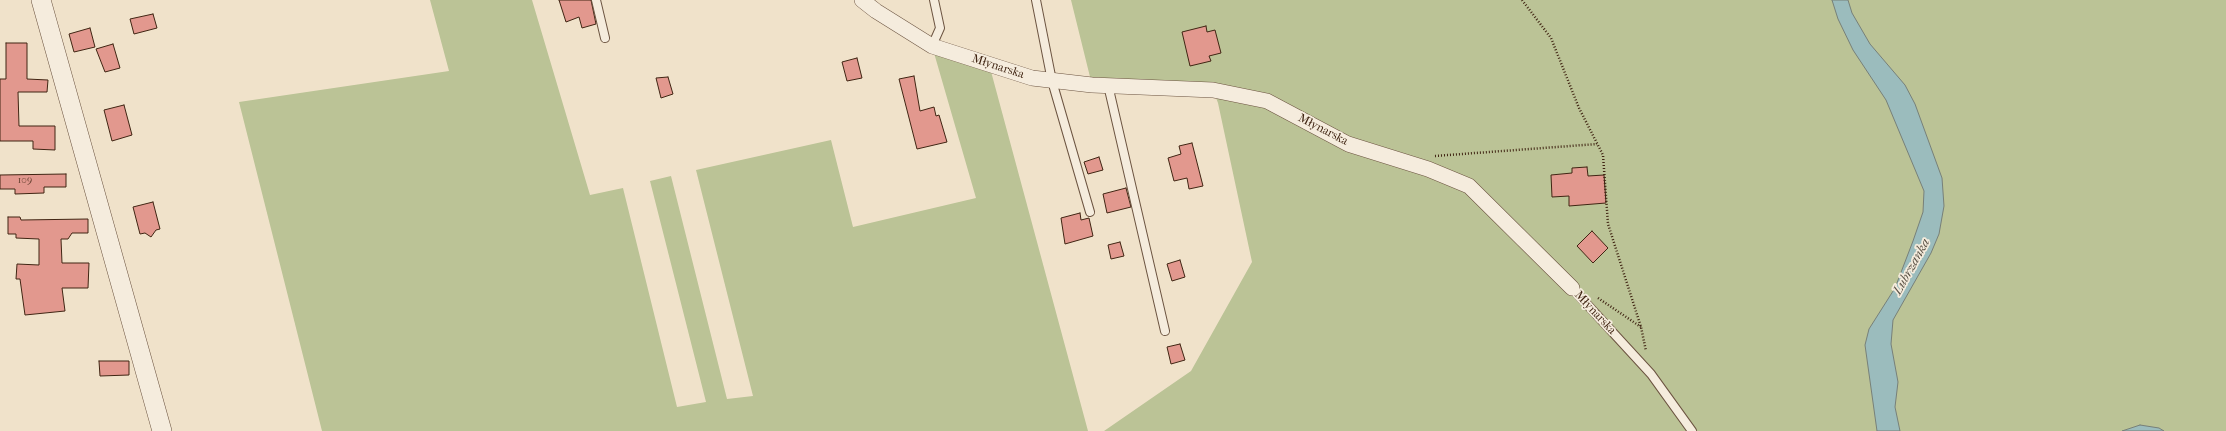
<!DOCTYPE html>
<meta charset="utf-8">
<style>
body{margin:0}
canvas{display:block;background:#f0e2ca}
</style>
<canvas width="2226" height="431"></canvas>
<script>
const ctx = document.querySelector('canvas').getContext('2d');
ctx.lineJoin = 'round';
function fill(path, color) {
  ctx.fillStyle = color;
  ctx.fill(path, 'evenodd');
}
function toPath(rows) {
  const path = new Path2D();
  for (const r of rows) {
    path.moveTo(r[0], r[1]);
    for (let i = 2; i < r.length; i += 2) path.lineTo(r[i], r[i + 1]);
  }
  return path;
}
function trace(path, color, width, dash) {
  ctx.strokeStyle = color;
  ctx.lineWidth = width;
  ctx.lineCap = dash ? 'butt' : 'round';
  ctx.setLineDash(dash || []);
  ctx.stroke(path);
}
function write(font, color, halo, rows, align = 'center') {
  ctx.font = font + ' "IM FELL French Canon",serif';
  ctx.lineWidth = 3.5;
  ctx.setLineDash([]);
  ctx.textBaseline = 'middle';
  ctx.strokeStyle = halo;
  ctx.fillStyle = color;
  for (const [text, x, y, turn = 0] of rows) {
    ctx.save();
    ctx.translate(x, y);
    ctx.rotate((+turn || 0) * Math.PI / 180);
    ctx.textAlign = isNaN(turn) ? turn : align;
    if (halo) ctx.strokeText(text, 0, 0);
    ctx.fillText(text, 0, 0);
    ctx.restore();
  }
}
const green = toPath([
 [430,0,532,0,590,195,623,188,677,407,706,402,650,181,671,176,727,399,753,396,696,170,831,140,853,227,976,198,932,46,989,64,1088,431,322,431,239,102,449,71],
 [1071,0,2226,0,2226,431,1104,431,1191,371,1252,262,1218,103,1213,90,1092,85]
]);
const water = toPath([
 [1832,0,1848,0,1852,13,1870,44,1905,85,1915,104,1942,178,1944,206,1939,234,1931,253,1893,320,1891,344,1898,382,1895,407,1900,431,1877,431,1865,345,1869,329,1895,288,1913,241,1923,212,1924,191,1886,100,1853,50,1838,19,1832,0],
 [2140,425,2159,428,2164,431,2122,431,2140,425]
]);
const building = toPath([
 [559,0,591,0,596,24,582,28,579,17,566,22,559,0],
 [153,14,157,28,134,34,130,19,153,14],
 [1206,26,1207,32,1215,30,1221,53,1209,56,1211,61,1190,66,1182,32,1206,26],
 [90,28,95,47,74,52,69,34,90,28],
 [6,43,27,43,27,79,48,80,47,92,18,92,19,126,55,126,55,150,33,149,33,141,0,141,0,79,6,79,6,43],
 [113,44,120,68,105,72,96,49,113,44],
 [857,58,862,78,847,81,842,62,857,58],
 [914,76,920,111,934,107,936,116,939,115,947,142,917,149,899,79,914,76],
 [668,77,673,94,661,98,656,78,668,77],
 [124,105,132,135,112,141,104,110,124,105],
 [1192,143,1203,186,1189,189,1187,178,1174,181,1168,158,1181,154,1179,146,1192,143],
 [1099,157,1103,170,1088,174,1084,162,1099,157],
 [1587,167,1588,176,1604,175,1606,203,1569,206,1569,196,1552,197,1551,175,1572,173,1572,168,1587,167],
 [66,174,66,187,44,187,44,193,15,194,15,189,0,189,0,175,66,174],
 [1126,188,1131,207,1107,213,1103,194,1126,188],
 [153,202,160,229,156,230,151,237,145,233,140,234,133,207,153,202],
 [1080,213,1081,220,1089,218,1093,236,1065,244,1061,218,1080,213],
 [8,217,20,217,21,220,88,219,88,233,72,233,68,239,61,239,62,263,89,263,88,288,62,288,65,311,25,315,20,279,16,279,17,264,39,265,39,239,16,238,16,234,8,234,8,217],
 [1592,231,1608,248,1593,263,1577,246,1592,231],
 [1120,242,1124,256,1111,259,1108,245,1120,242],
 [1180,260,1185,277,1172,281,1167,264,1180,260],
 [1180,344,1185,360,1171,364,1167,347,1180,344],
 [99,361,129,361,129,375,100,376,99,361]
]);
const path = toPath([
 [1522,0,1551,38,1579,108,1603,155,1608,224,1641,327,1646,351],
 [1435,156,1597,144],
 [1598,298,1641,327]
]);
const service = toPath([
 [596,0,605,38],
 [1036,0,1052,81,1090,212],
 [932,46,940,28,934,0],
 [1108,85,1165,331],
 [1572,288,1651,374,1692,431]
]);
const minor = toPath([
 [862,0,876,11,932,46,1032,78,1092,85,1213,90,1267,101,1348,144,1428,169,1469,186,1572,288]
]);
const tertiary = toPath([
 [41,0,162,431]
]);
const numberNames = [
 ["109",25,181]
];
const streetNames = [
 ["Młynarska",998,67,18],
 ["Młynarska",1323,130,27],
 ["Młynarska",1595,313,47]
];
const waterNames = [
 ["Lubrzanka",1912,267,-61]
];
fill(green, '#bbc396');
fill(water, '#9bbcbd');
trace(water, '#778079', 1);
fill(building, '#e2988e');
trace(building, '#402513', 1);
trace(service, '#6c5441', 10);
trace(minor, '#6c5441', 16);
trace(tertiary, '#6c5441', 20);
trace(path, '#402513', 2.5, [1, 2]);
trace(service, '#f5ecdd', 8);
trace(minor, '#f5ecdd', 15);
trace(tertiary, '#f5ecdd', 19);
write('10px', '#684232', null, numberNames);
write('12px', '#402513', '#f5ecdd', streetNames);
write('italic 13px', '#5b5246', '#f5ecdd', waterNames);
</script>
